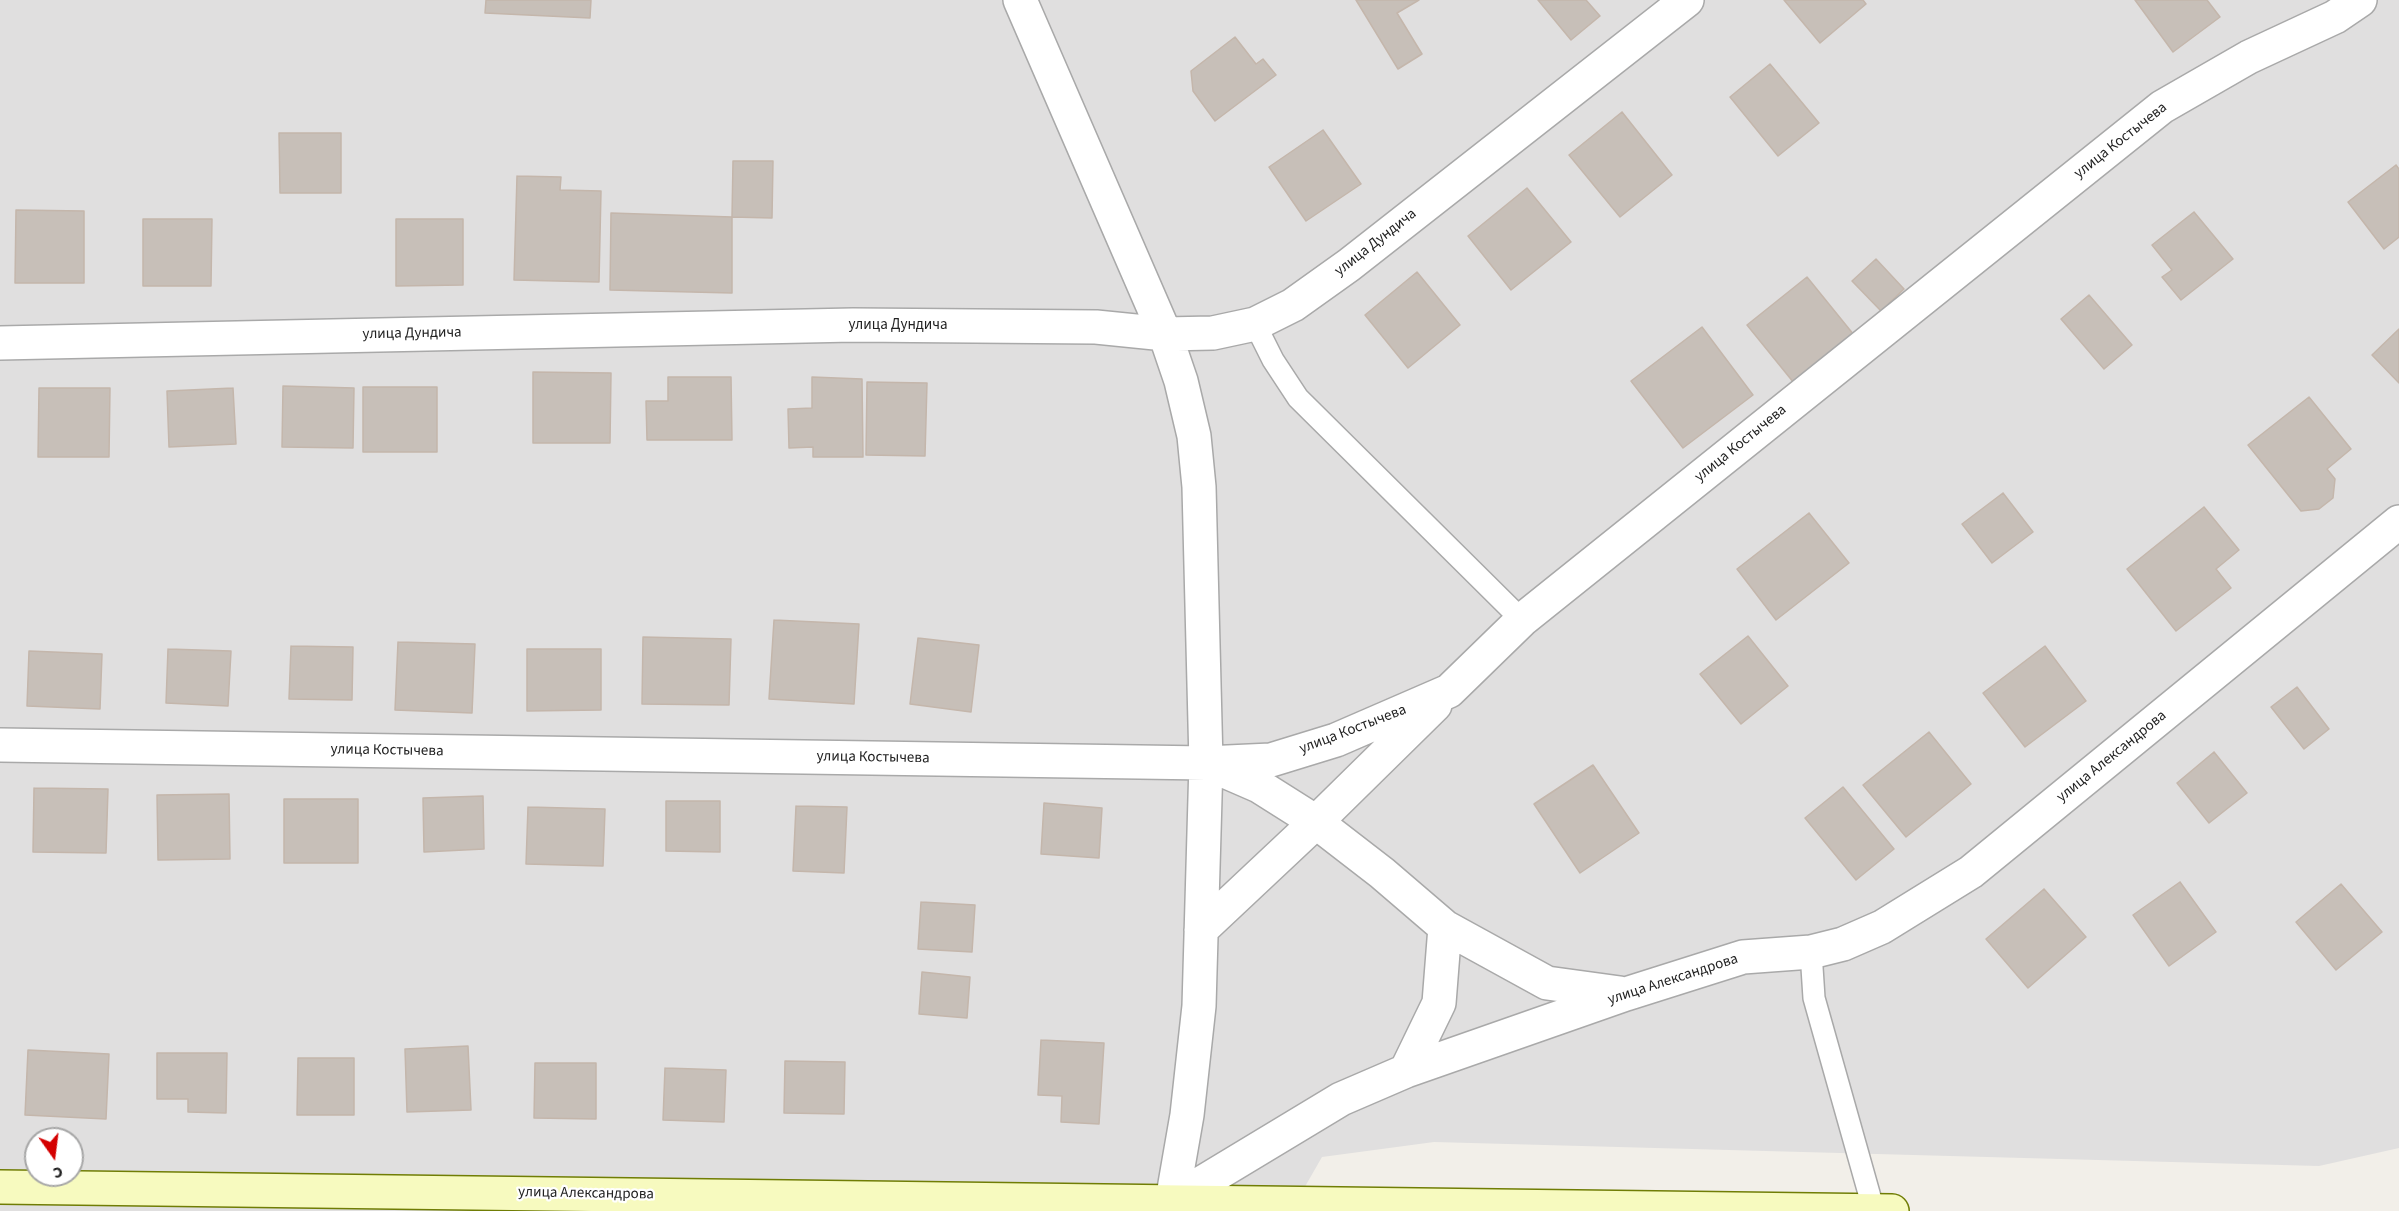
<!DOCTYPE html>
<meta charset="utf-8">
<style>
body{margin:0}
#map{position:relative;width:2399px;height:1211px;overflow:hidden;background:#f2efe9;font-family:"Source Sans 3",sans-serif}
canvas{display:block}
.north{position:absolute;left:24px;top:1127px;width:60px;height:60px;box-sizing:border-box;background:#fff;border:2px solid #a7a7a7;border-radius:50%;rotate:166deg;font-size:16px;font-weight:700;line-height:24px;text-align:center;color:#222}
.north::after{content:'';display:block;margin:auto;width:21px;height:27px;background:#d40000;clip-path:polygon(50% 0,100% 100%,50% 72%,0 100%)}
</style>
<div id="map">
<canvas width="2399" height="1211"></canvas>
<div class="north">С</div>
</div>
<script>
const ctx = document.querySelector('canvas').getContext('2d');
ctx.lineJoin = 'round';
function fill(path, color) {
  ctx.fillStyle = color;
  ctx.fill(path, 'evenodd');
}
function toPath(rows) {
  const path = new Path2D();
  for (const r of rows) {
    path.moveTo(r[0], r[1]);
    for (let i = 2; i < r.length; i += 2) path.lineTo(r[i], r[i + 1]);
  }
  return path;
}
function trace(path, color, width, dash) {
  ctx.strokeStyle = color;
  ctx.lineWidth = width;
  ctx.lineCap = dash ? 'butt' : 'round';
  ctx.setLineDash(dash || []);
  ctx.stroke(path);
}
function write(font, color, halo, rows, align = 'center') {
  ctx.font = font + ' "Source Sans 3",sans-serif';
  ctx.lineWidth = 4.5;
  ctx.setLineDash([]);
  ctx.textBaseline = 'middle';
  ctx.strokeStyle = halo;
  ctx.fillStyle = color;
  for (const [text, x, y, turn = 0] of rows) {
    ctx.save();
    ctx.translate(x, y);
    ctx.rotate((+turn || 0) * Math.PI / 180);
    ctx.textAlign = isNaN(turn) ? turn : align;
    if (halo) ctx.strokeText(text, 0, 0);
    ctx.fillText(text, 0, 0);
    ctx.restore();
  }
}
const residential = toPath([
 [0,0,2399,0,2399,1148,2319,1166,1434,1142,1322,1157,1291,1211,0,1211],
 [36,1139,72,1139,72,1175,36,1175]
]);
const building = toPath([
 [486,0,591,0,590,18,485,13,486,0],
 [1356,0,1419,0,1397,13,1422,54,1398,69,1356,0],
 [1538,0,1586,0,1600,16,1571,40,1538,0],
 [1784,0,1863,0,1866,4,1820,43,1784,0],
 [2135,0,2207,0,2220,17,2173,52,2135,0],
 [1235,37,1256,64,1263,59,1276,75,1215,121,1193,91,1191,71,1235,37],
 [1770,64,1819,123,1778,156,1730,97,1770,64],
 [1622,112,1672,175,1620,217,1569,155,1622,112],
 [1323,130,1361,184,1306,221,1269,167,1323,130],
 [279,133,341,133,341,193,280,193,279,133],
 [733,161,773,161,772,218,732,217,733,161],
 [2396,165,2399,169,2399,237,2384,249,2348,202,2396,165],
 [517,176,561,177,560,190,601,191,599,282,514,280,517,176],
 [1527,188,1571,242,1511,290,1468,236,1527,188],
 [16,210,84,211,84,283,15,283,16,210],
 [2194,212,2233,259,2181,300,2162,277,2172,270,2152,245,2194,212],
 [611,213,732,217,732,293,610,290,611,213],
 [143,219,212,219,211,286,143,286,143,219],
 [396,219,463,219,463,285,396,286,396,219],
 [1876,259,1904,289,1881,311,1852,281,1876,259],
 [1417,272,1460,325,1408,368,1365,315,1417,272],
 [1807,277,1854,335,1794,383,1747,325,1807,277],
 [2089,295,2132,345,2104,369,2061,319,2089,295],
 [1702,327,1753,395,1683,448,1631,381,1702,327],
 [2399,329,2399,383,2372,355,2399,329],
 [533,372,611,373,610,443,533,443,533,372],
 [668,377,731,377,732,440,647,440,646,401,668,401,668,377],
 [812,377,862,379,863,457,813,457,813,447,789,448,788,409,812,408,812,377],
 [867,382,927,383,925,456,866,455,867,382],
 [283,386,354,388,353,448,282,447,283,386],
 [363,387,437,387,437,452,363,452,363,387],
 [39,388,110,388,109,457,38,457,39,388],
 [233,388,236,444,169,447,167,391,233,388],
 [2309,397,2351,449,2327,469,2335,479,2333,498,2319,509,2301,511,2248,445,2309,397],
 [2003,493,2033,532,1992,563,1962,524,2003,493],
 [2204,507,2239,550,2216,569,2231,588,2176,631,2127,569,2204,507],
 [1809,513,1849,563,1776,620,1737,569,1809,513],
 [774,620,859,624,854,704,769,699,774,620],
 [1748,636,1788,686,1741,724,1700,674,1748,636],
 [643,637,731,639,729,705,642,704,643,637],
 [918,638,979,645,971,712,910,704,918,638],
 [398,642,475,644,472,713,395,710,398,642],
 [291,646,353,647,352,700,289,699,291,646],
 [2045,646,2086,701,2025,747,1983,693,2045,646],
 [168,649,231,651,228,706,166,703,168,649],
 [527,649,601,649,601,710,527,711,527,649],
 [29,651,102,654,100,709,27,706,29,651],
 [2297,687,2329,729,2304,749,2271,707,2297,687],
 [1929,732,1971,784,1906,837,1863,785,1929,732],
 [2214,752,2247,793,2209,823,2177,783,2214,752],
 [1593,765,1639,833,1580,873,1534,804,1593,765],
 [1843,787,1894,849,1856,880,1805,818,1843,787],
 [34,788,108,789,106,853,33,852,34,788],
 [229,794,230,859,158,860,157,795,229,794],
 [483,796,484,849,424,852,423,798,483,796],
 [284,799,358,799,358,863,284,863,284,799],
 [666,801,720,801,720,852,666,851,666,801],
 [1044,803,1102,808,1099,858,1041,854,1044,803],
 [796,806,847,807,844,873,793,871,796,806],
 [528,807,605,809,603,866,526,864,528,807],
 [2180,882,2216,932,2169,966,2133,915,2180,882],
 [2341,884,2382,932,2336,970,2296,922,2341,884],
 [2044,889,2086,937,2028,988,1986,939,2044,889],
 [921,902,975,905,972,952,918,949,921,902],
 [922,972,970,977,967,1018,919,1014,922,972],
 [1041,1040,1104,1043,1099,1124,1061,1122,1062,1096,1038,1095,1041,1040],
 [468,1046,471,1110,407,1112,405,1049,468,1046],
 [28,1050,109,1054,106,1119,25,1115,28,1050],
 [157,1053,227,1053,226,1113,188,1112,188,1099,157,1099,157,1053],
 [298,1058,354,1058,354,1115,297,1115,298,1058],
 [785,1061,845,1062,844,1114,784,1113,785,1061],
 [535,1063,596,1063,596,1119,534,1118,535,1063],
 [665,1068,726,1070,724,1122,663,1120,665,1068]
]);
const lane = toPath([
 [1255,324,1273,360,1298,398,1522,620],
 [1811,952,1814,998,1874,1211]
]);
const street = toPath([
 [1020,0,1165,334,1181,381,1194,436,1199,487,1206,763,1199,1006,1187,1115,1172,1201],
 [0,343,853,325,1096,327,1165,334,1213,333,1255,324,1293,305,1349,265,1687,0],
 [0,745,1206,763,1271,760,1336,740,1449,691,1522,620,2162,107,2249,57,2335,17,2360,0],
 [1213,766,1259,786,1316,822,1382,873,1445,927,1547,983,1620,993],
 [1201,930,1316,822,1435,705],
 [1406,1071,1439,1003,1445,927],
 [1172,1201,1341,1099,1406,1071,1626,994,1743,957,1811,952,1843,944,1882,927,1971,872,2399,522]
]);
const secondary = toPath([
 [0,1187,1892,1211]
]);
const streetNames = [
 ["улица Костычева",2121,141,-38],
 ["улица Дундича",1376,243,-38],
 ["улица Дундича",898,326],
 ["улица Дундича",412,334,-1],
 ["улица Костычева",1741,444,-39],
 ["улица Костычева",1353,730,-21],
 ["улица Костычева",387,751,1],
 ["улица Александрова",2112,757,-39],
 ["улица Костычева",873,758,1],
 ["улица Александрова",1673,980,-18],
 ["улица Александрова",586,1194,1]
];
fill(residential, '#e0dfdf');
fill(building, '#c7bfb8');
trace(building, '#c4b6ab', 1.5);
trace(lane, '#a9a9a9', 24);
trace(street, '#a9a9a9', 36);
trace(secondary, '#707d05', 36);
trace(lane, '#fff', 21);
trace(street, '#fff', 33);
trace(secondary, '#f7fabf', 33);
write('15px', '#222', '#fff', streetNames);
</script>
